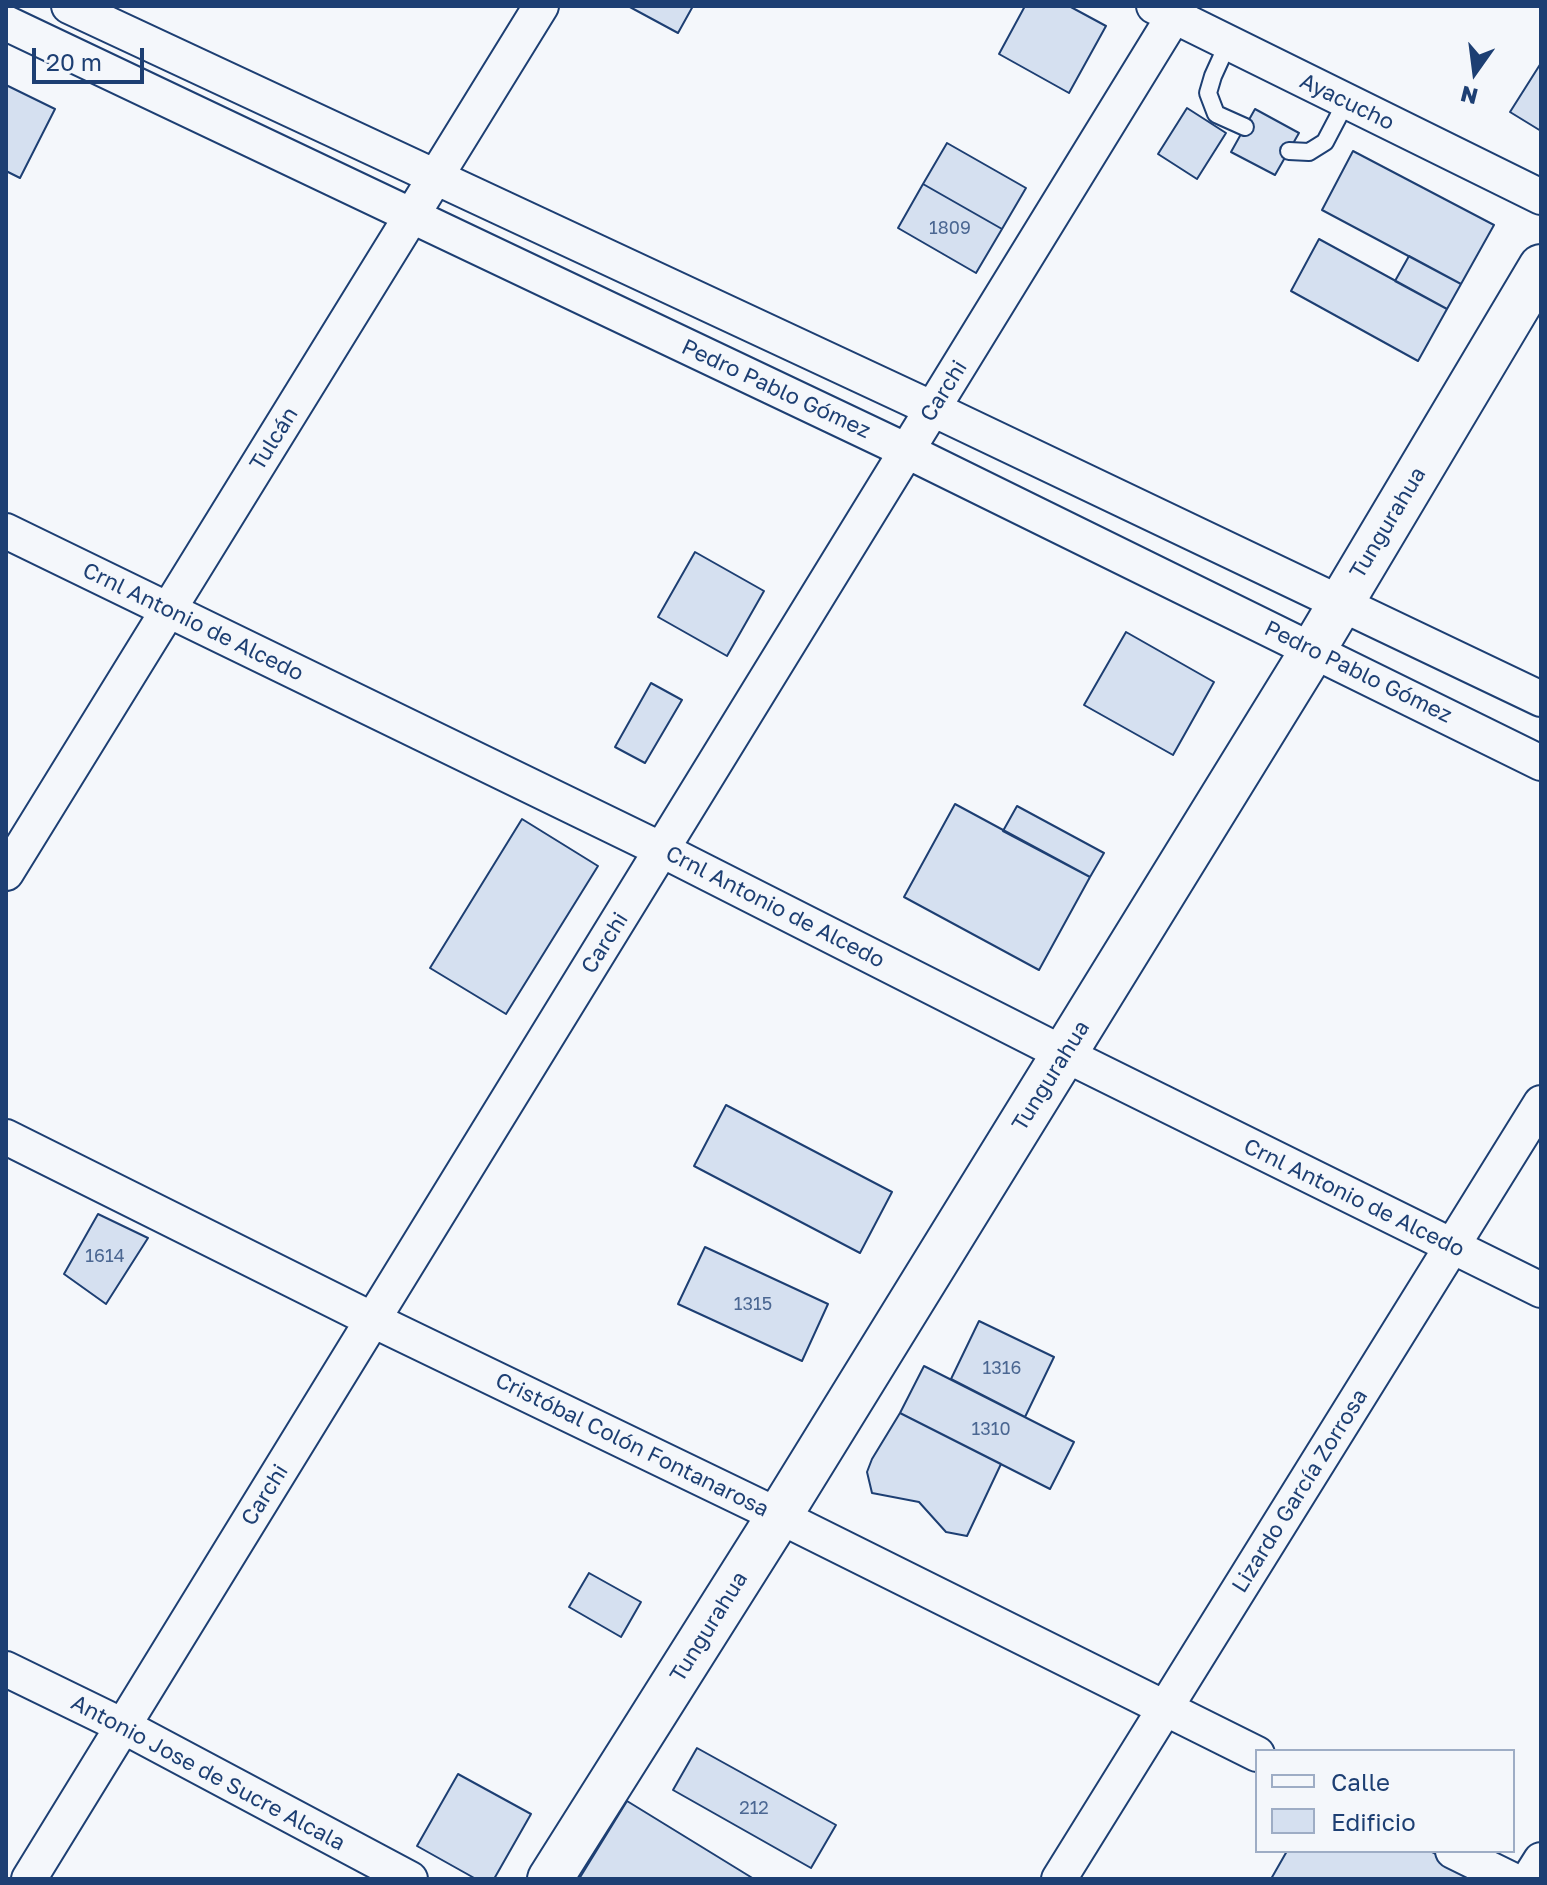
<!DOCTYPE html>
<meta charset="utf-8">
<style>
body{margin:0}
#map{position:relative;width:1547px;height:1885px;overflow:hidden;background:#f4f7fb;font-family:"Golos Text",sans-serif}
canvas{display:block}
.frame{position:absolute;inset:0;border:8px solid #1d3f73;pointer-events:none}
.legend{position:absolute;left:1255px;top:1749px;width:260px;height:104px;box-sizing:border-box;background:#f4f7fb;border:2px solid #9eadc5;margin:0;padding:10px 14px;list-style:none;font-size:24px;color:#1d3f73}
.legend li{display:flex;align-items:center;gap:16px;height:40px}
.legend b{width:40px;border:2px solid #9eadc5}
.north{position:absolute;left:1435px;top:32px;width:80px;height:80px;-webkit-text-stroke:6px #f4f7fb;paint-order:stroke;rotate:194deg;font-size:22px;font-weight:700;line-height:32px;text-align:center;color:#1d3f73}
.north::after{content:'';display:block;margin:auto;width:28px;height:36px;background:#1d3f73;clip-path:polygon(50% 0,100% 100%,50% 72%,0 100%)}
.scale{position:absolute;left:32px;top:48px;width:112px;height:36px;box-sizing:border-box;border:4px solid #1d3f73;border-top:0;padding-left:10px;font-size:24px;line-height:28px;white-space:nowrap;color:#1d3f73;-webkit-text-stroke:6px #f4f7fb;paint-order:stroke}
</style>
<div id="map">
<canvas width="1547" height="1885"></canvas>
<div class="frame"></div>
<ul class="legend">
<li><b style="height:10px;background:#f4f7fb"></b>Calle</li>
<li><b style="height:22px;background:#d5e0f0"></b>Edificio</li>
</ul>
<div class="north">N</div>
<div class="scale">20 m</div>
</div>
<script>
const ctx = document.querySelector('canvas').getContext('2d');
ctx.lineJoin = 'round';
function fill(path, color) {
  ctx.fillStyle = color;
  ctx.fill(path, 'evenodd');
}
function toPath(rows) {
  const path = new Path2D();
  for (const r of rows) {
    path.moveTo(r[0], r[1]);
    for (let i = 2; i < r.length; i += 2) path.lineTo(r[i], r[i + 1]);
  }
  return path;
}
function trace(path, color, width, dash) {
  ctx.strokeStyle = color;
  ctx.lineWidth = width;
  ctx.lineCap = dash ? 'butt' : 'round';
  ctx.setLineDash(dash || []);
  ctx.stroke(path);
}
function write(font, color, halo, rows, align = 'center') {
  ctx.font = font + ' "Golos Text",sans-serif';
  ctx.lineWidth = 6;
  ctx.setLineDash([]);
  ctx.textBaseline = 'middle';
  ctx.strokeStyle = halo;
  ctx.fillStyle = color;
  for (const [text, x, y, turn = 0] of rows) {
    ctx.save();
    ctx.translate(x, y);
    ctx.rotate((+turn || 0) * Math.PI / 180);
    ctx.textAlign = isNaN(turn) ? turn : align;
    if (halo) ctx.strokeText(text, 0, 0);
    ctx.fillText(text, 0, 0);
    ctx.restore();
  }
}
const building = toPath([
 [628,6,693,6,678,33,628,6],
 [1025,6,1069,6,1106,26,1069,93,999,54,1025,6],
 [1541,63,1541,131,1510,112,1541,63],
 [6,85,55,109,20,178,6,171,6,85],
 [1187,108,1226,133,1197,179,1158,154,1187,108],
 [1255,109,1299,133,1275,175,1231,152,1255,109],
 [947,143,1026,188,1002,229,923,184,947,143],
 [1353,151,1494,225,1461,284,1322,210,1353,151],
 [923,184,1002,229,976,273,898,228,923,184],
 [1319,239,1447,309,1418,361,1291,291,1319,239],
 [1409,256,1461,284,1447,309,1395,281,1409,256],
 [695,552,764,591,727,656,658,617,695,552],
 [1126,632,1214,682,1173,755,1084,705,1126,632],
 [651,683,682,700,645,763,615,747,651,683],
 [955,804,1090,877,1039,970,904,897,955,804],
 [1017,806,1104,853,1090,877,1003,831,1017,806],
 [522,819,598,866,506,1014,430,968,522,819],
 [726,1105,892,1192,860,1253,694,1166,726,1105],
 [98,1214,148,1238,106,1304,64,1274,98,1214],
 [705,1247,828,1304,802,1361,678,1304,705,1247],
 [979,1321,1054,1357,1025,1417,951,1379,979,1321],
 [924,1366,1074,1442,1050,1489,900,1413,924,1366],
 [900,1413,1001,1464,967,1536,946,1532,919,1502,872,1493,867,1472,872,1459,900,1413],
 [589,1573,641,1602,621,1637,569,1607,589,1573],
 [697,1748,836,1825,811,1868,673,1790,697,1748],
 [458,1774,531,1814,494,1879,476,1879,417,1846,458,1774],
 [627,1801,754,1879,579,1879,627,1801],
 [1287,1851,1430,1851,1473,1872,1470,1879,1271,1879,1287,1851]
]);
const lane = toPath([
 [1228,43,1213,76,1208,93,1216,114,1245,127],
 [1289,151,1309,152,1325,142,1346,102]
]);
const street = toPath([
 [69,6,933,409,1541,699],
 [1154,6,1541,197],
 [6,23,907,451,1541,763],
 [6,531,662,850,1064,1054,1541,1290],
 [6,873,541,6],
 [6,1137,373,1320,779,1516,1257,1754],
 [6,1669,123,1726,410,1879],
 [1453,1851,1510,1879],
 [29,1879,1180,6],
 [1059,1879,1541,1103],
 [1529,1879,1541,1860]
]);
const secondary = toPath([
 [550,1879,779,1516,1064,1054,1313,650,1541,267]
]);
const numberNames = [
 ["1809",950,228],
 ["1614",105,1256],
 ["1315",753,1304],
 ["1316",1002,1368],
 ["1310",991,1429],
 ["212",754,1808]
];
const streetNames = [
 ["Ayacucho",1347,102,26],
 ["Pedro Pablo Gómez",776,389,25],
 ["Carchi",944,391,-58],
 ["Tulcán",274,439,-58],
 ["Tungurahua",1388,523,-59],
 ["Crnl Antonio de Alcedo",193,622,26],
 ["Pedro Pablo Gómez",1358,672,26],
 ["Crnl Antonio de Alcedo",775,907,27],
 ["Carchi",605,943,-58],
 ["Tungurahua",1051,1076,-58],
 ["Crnl Antonio de Alcedo",1354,1198,26],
 ["Cristóbal Colón Fontanarosa",632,1445,26],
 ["Lizardo García Zorrosa",1300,1491,-58],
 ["Carchi",265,1495,-58],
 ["Tungurahua",709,1627,-58],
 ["Antonio Jose de Sucre Alcala",208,1773,28]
];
fill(building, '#d5e0f0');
trace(building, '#1d3f73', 2);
trace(lane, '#1d3f73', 20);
trace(street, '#1d3f73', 38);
trace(secondary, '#1d3f73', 48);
trace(lane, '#f4f7fb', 16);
trace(street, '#f4f7fb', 34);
trace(secondary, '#f4f7fb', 44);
write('18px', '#4b6792', null, numberNames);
write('22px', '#1d3f73', '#f4f7fb', streetNames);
</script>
